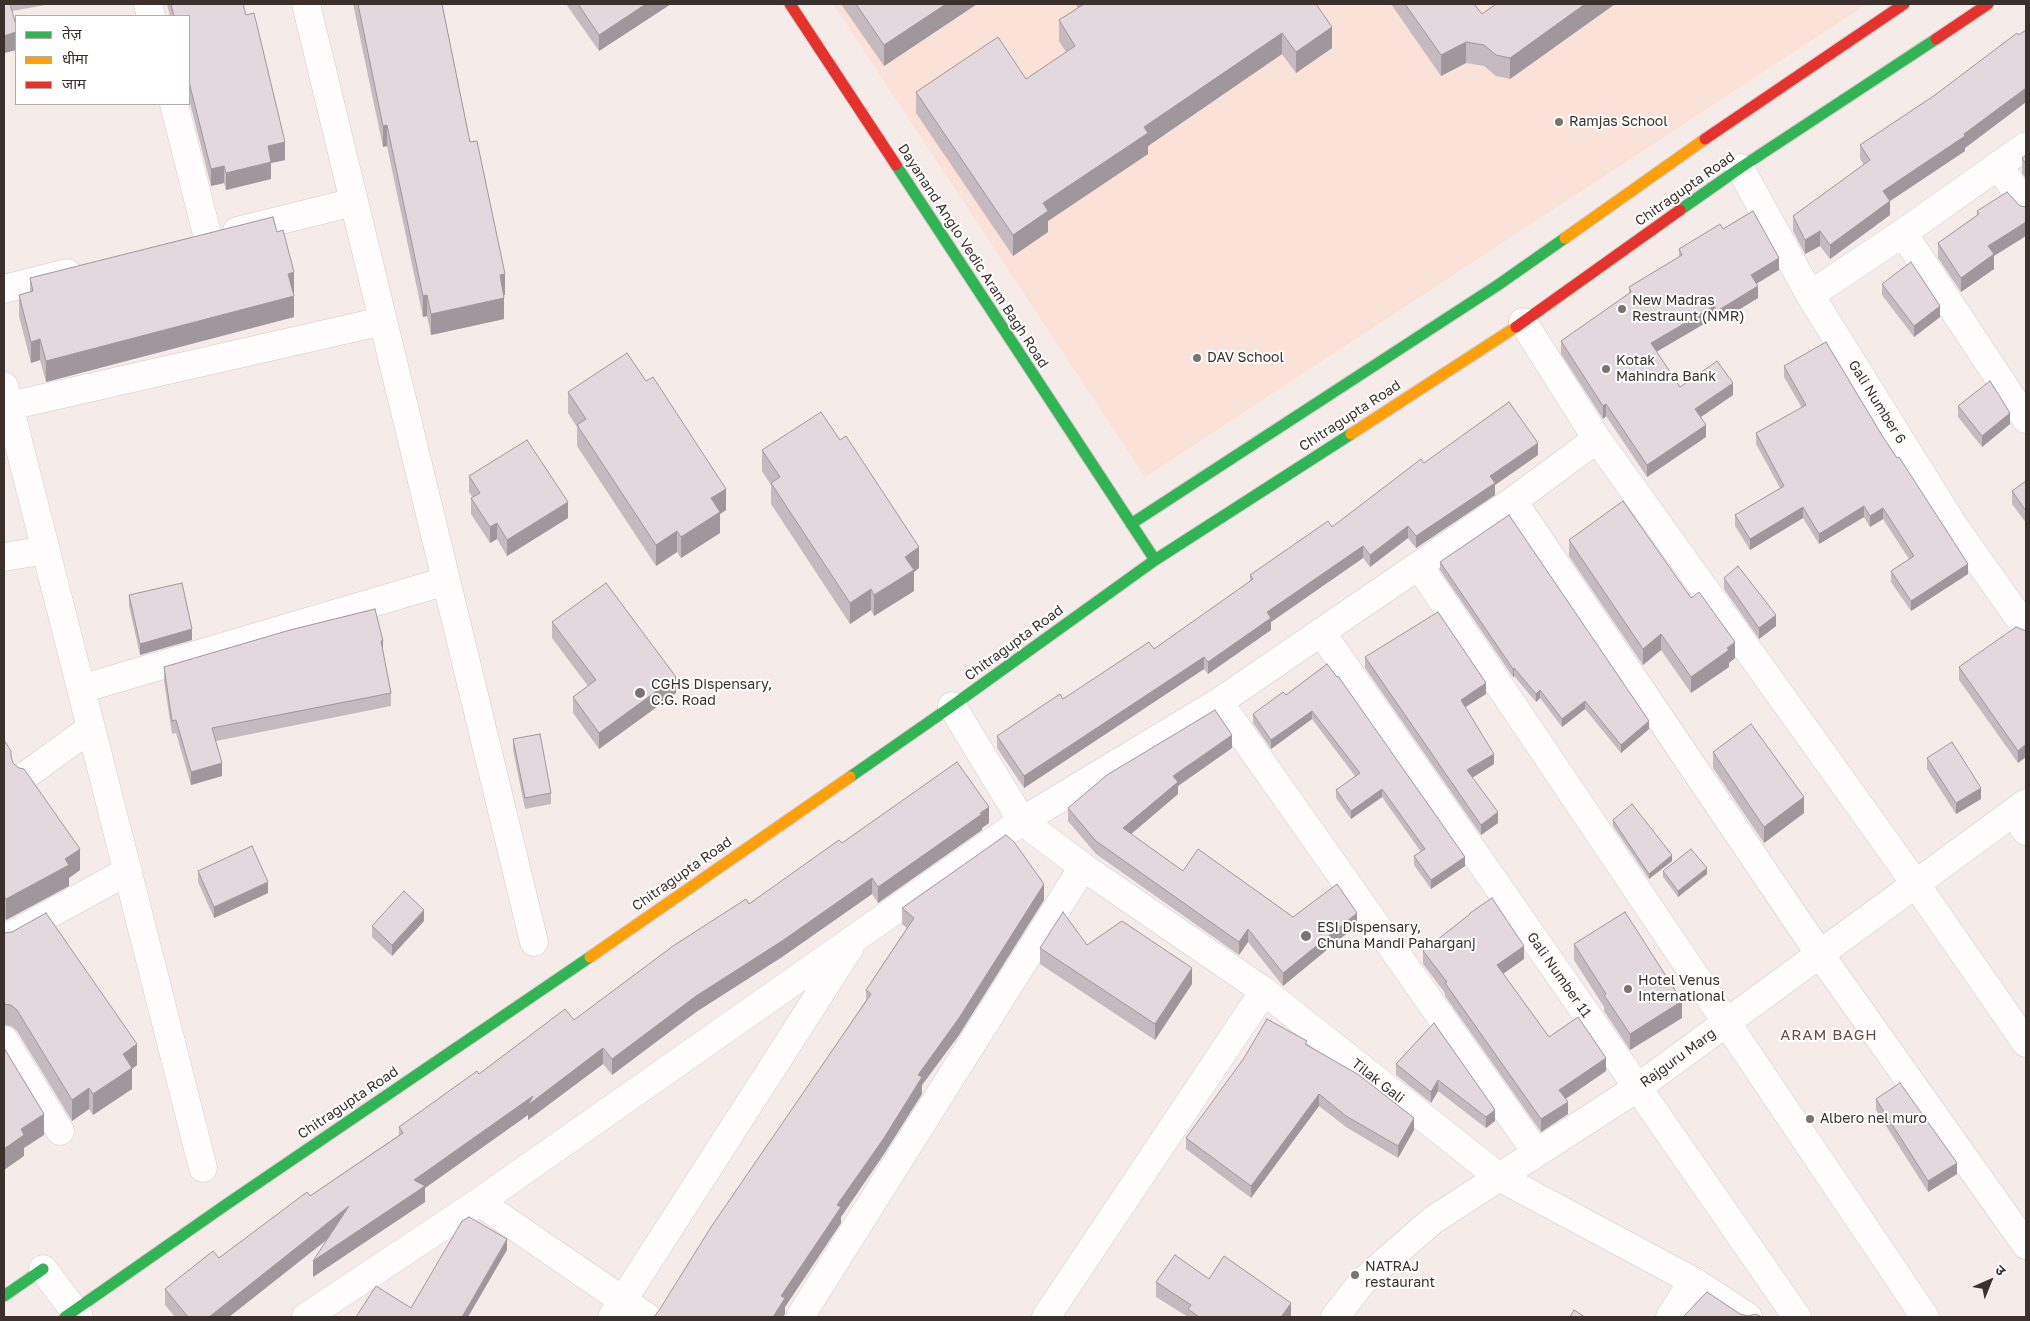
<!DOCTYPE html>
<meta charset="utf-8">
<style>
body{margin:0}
#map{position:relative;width:2030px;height:1321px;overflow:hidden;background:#f5ece9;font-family:"Golos Text","Noto Sans Devanagari",sans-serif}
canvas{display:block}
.frame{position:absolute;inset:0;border:5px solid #3b302b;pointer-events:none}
.legend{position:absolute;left:15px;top:15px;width:175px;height:90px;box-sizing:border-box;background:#fff;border:1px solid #b1acaa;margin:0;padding:6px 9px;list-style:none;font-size:15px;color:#3b302b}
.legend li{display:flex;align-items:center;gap:10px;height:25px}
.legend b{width:25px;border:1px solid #b1acaa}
.north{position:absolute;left:1965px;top:1256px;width:50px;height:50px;-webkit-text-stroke:4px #fff;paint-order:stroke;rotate:44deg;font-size:14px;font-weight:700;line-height:20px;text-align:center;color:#3b302b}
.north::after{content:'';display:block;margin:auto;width:18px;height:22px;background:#3b302b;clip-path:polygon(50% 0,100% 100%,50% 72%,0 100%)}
</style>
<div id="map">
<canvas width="2030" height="1321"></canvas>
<div class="frame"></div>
<ul class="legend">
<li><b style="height:6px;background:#30b455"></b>तेज़</li>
<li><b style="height:6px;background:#ff9f0a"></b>धीमा</li>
<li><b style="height:6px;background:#e5322d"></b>जाम</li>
</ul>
<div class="north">उ</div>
</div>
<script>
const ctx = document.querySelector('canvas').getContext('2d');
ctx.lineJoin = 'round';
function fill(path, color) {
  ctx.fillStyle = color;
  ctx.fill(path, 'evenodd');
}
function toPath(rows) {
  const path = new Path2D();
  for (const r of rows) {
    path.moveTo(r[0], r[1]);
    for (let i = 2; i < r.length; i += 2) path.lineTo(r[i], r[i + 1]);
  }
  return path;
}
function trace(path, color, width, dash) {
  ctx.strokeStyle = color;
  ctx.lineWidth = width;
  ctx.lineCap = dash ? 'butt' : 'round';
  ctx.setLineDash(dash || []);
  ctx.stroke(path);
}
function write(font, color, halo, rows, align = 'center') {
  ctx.font = font + ' "Golos Text",sans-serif';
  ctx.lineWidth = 4;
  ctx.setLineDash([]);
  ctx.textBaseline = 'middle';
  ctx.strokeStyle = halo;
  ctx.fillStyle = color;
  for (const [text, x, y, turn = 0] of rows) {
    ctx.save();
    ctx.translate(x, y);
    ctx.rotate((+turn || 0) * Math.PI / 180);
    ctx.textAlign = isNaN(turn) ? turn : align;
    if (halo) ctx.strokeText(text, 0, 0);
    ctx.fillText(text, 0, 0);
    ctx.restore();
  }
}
const built = toPath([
 [833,4,1867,4,1145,477]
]);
const street = toPath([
 [148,4,151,16],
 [306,4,534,942],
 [174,104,208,238],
 [1998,165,2026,206],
 [1740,168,1810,295,1952,523,2026,628],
 [237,231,354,202],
 [1903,233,2026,419],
 [4,289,67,273],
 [1810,295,1903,233,2026,146],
 [1523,322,1597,439,1915,883,2026,1043],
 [4,386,203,1168],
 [9,406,383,321],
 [1513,501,1819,953,2026,1245],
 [4,557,46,550],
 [1419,566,1925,1317],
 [1321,632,1797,1317],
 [81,689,446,581],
 [1219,702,1536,1152],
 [952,706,1022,821,1083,867,1264,991,1499,1177,1693,1281,1748,1317],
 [26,775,91,728],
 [2014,812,2026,831],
 [4,939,128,871],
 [4,1040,60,1131],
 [479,1202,647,1317],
 [43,1269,79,1317],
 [306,1317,479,1202,1022,821,1219,702,1513,501,1597,439],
 [612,1317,850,947],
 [800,1317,1083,867],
 [1046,1317,1264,991],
 [1335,1317,1362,1282,1433,1220,1637,1088,2026,803],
 [1670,1317,1693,1281]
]);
const fast = toPath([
 [896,165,1155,560],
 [1680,210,1740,168,1936,39],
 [1131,524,1498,285,1565,238],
 [850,777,952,706,1155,560,1351,434],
 [4,1296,43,1269],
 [65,1317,227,1204,590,957]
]);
const slow = toPath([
 [1565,238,1705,139],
 [1351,434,1516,327],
 [590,957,850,777]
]);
const jam = toPath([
 [790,4,896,165],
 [1936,39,1988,4],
 [1705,139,1904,4],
 [1516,327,1680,210]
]);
const wall = toPath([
 [4,4,51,4,12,11,16,50,4,53],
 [167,4,243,4,285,160,271,163,271,179,226,190,224,183,211,186,189,99,189,16,170,16],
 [353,4,442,4,470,142,505,295,504,295,504,319,431,335,427,316,423,317,387,146,383,147],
 [566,4,671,4,599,51],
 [841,4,977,4,884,66],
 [1075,4,1316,4,1332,48,1296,73,1282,54,1148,146,1148,154,1048,221,1048,232,1013,256,916,113,916,92,1026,79,1066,52,1059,41,1059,20,1078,8],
 [1391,4,1474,4,1482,14,1496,4,1615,4,1510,79,1496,76,1484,66,1466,63,1441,76],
 [2026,30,2026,102,1965,148,1965,151,1890,201,1890,215,1830,259,1820,246,1805,254,1793,231,1793,216,1864,165,1860,159,1860,145,1935,95],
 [2026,155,2026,179,2022,173,2022,158],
 [2020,206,1994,256,1994,269,1961,292,1938,258,1938,243,1977,215,1977,211],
 [1723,229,1779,270,1756,284,1758,298,1717,323,1714,318,1656,352,1680,387,1733,395,1701,417,1706,437,1647,477,1606,416,1603,419,1561,354,1561,341,1629,294,1629,287,1679,258,1679,249],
 [30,278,294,293,293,293,294,317,46,382,40,360,31,363,19,316,19,295,30,292],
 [1882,284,1940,317,1914,337,1882,295],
 [1784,366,1883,437,1968,574,1911,611,1891,582,1891,571,1909,559,1883,519,1870,527,1864,517,1819,544,1803,518,1750,550,1735,526,1735,515,1780,488,1756,444,1756,433,1802,408,1784,377],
 [568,392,726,510,720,514,720,533,681,558,677,552,656,566,577,446,577,427,568,413],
 [1958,406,2010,424,1982,447,1958,417],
 [762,450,919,568,914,572,914,591,874,616,871,610,850,624,771,504,771,485,762,471],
 [1538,455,1495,485,1495,495,1416,548,1408,538,1370,567,1363,558,1271,622,1271,630,1208,674,1204,669,1024,788,997,748,997,736,1063,699,1154,649,1250,582,1250,575,1332,527,1424,463],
 [469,476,568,518,507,556,497,539,490,543,471,514,471,498,473,498,469,492],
 [2026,481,2026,523,2012,504,2012,491],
 [1569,540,1735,658,1729,663,1729,667,1691,693,1661,650,1643,665,1569,556],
 [1440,562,1649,729,1621,753,1585,709,1562,727,1540,698,1536,702,1514,676,1513,677,1440,570],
 [1724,578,1776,626,1759,639,1724,589],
 [129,595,192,640,140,655,129,606],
 [552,622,676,693,599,749,573,713,573,697,588,686,552,638],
 [2026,631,2018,763,1959,680,1959,667],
 [383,654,391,693,391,706,216,741,222,776,191,785,176,733,172,734,164,681,164,667],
 [1365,657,1486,694,1465,707,1494,764,1472,778,1498,823,1481,835,1365,668],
 [1327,664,1465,866,1431,889,1414,865,1414,856,1421,852,1382,797,1351,819,1336,798,1336,790,1355,776,1312,719,1271,749,1253,723,1253,714,1286,695],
 [513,739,551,793,551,804,525,809,513,750],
 [4,740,13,763,80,870,69,878,69,886,6,920,4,917],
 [1232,748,1178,786,1178,794,1131,834,1183,871,1293,917,1357,925,1283,986,1248,942,1239,955,1096,854,1068,821,1068,808],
 [1713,752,1804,813,1764,843,1713,768],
 [1927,758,1981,799,1956,814,1927,769],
 [1613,820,1672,861,1649,879,1613,826],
 [989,823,982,828,982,830,878,903,872,894,782,957,696,1012,612,1075,603,1064,528,1120,528,1115,425,1188,425,1202,313,1277,328,1239,229,1317,175,1317,165,1305,165,1289,219,1258,399,1135,399,1127,479,1074,574,1020,749,904,842,843],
 [198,871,268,893,214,918,198,882],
 [1663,871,1707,874,1678,897,1663,877],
 [1044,900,959,1035,922,1085,922,1094,884,1154,841,1217,841,1223,785,1307,785,1314,660,1309,866,1000,866,990,907,928,902,924,902,908],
 [1470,913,1524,959,1503,974,1549,1037,1606,1071,1566,1099,1568,1114,1541,1132,1445,996,1445,993,1423,964,1423,951,1470,915],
 [424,921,392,956,372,937,372,926],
 [4,933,137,1065,132,1069,132,1089,93,1115,89,1109,72,1121,17,1031,11,1026,4,1025],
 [1574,944,1682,1018,1630,1050,1604,1011,1604,1007,1574,960],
 [1087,945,1192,984,1155,1040,1040,964,1040,948],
 [1434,1023,1495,1121,1486,1128,1438,1091,1431,1103,1396,1075,1396,1064],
 [1307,1044,1414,1130,1398,1158,1346,1127,1319,1106,1251,1198,1186,1149,1186,1138],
 [1876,1099,1957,1174,1928,1192,1876,1110],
 [1209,1279,1291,1317,1188,1317,1156,1297,1156,1282]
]);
const shadedWall = toPath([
 [646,4,671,4,599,51,599,35],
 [946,4,977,4,884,66,884,45],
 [1585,4,1615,4,1510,79,1510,58],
 [1332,27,1332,48,1296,73,1296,52],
 [16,32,16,50,4,53,4,36],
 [1282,33,1282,54,1148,146,1148,154,1048,221,1048,232,1013,256,1013,235,1043,203,1144,127],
 [1466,42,1466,63,1441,76,1441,55],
 [2026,88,2026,102,1965,148,1965,151,1890,201,1890,215,1830,259,1830,245,1883,191,1964,134],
 [387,125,387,146,383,147,383,126],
 [285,142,285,160,271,163,271,179,226,190,226,173,268,146],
 [224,166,224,183,211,186,211,169],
 [2026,222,2026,236,1994,256,1994,269,1961,292,1961,278,1988,246],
 [1820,231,1820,246,1805,254,1805,240],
 [1779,258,1779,270,1751,287,1751,275],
 [294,272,294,293,288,295,288,274],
 [505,274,505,295,500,296,500,275],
 [1758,286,1758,298,1717,323,1717,311],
 [427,295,427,316,423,317,423,296],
 [294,296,294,317,46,382,46,361],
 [504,298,504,319,431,335,431,314],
 [1714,306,1714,318,1651,355,1651,343],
 [1940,306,1940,317,1914,337,1914,326],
 [40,339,40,360,31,363,31,342],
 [1733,383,1733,395,1695,421,1695,409],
 [1606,404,1606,416,1603,419,1603,406],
 [2010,413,2010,424,1982,447,1982,436],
 [1706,425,1706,437,1647,477,1647,465],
 [1538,443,1538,455,1495,485,1495,495,1416,548,1416,536,1490,476],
 [726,489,726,510,720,514,720,533,681,558,681,537,711,498],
 [4,500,5,500,5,521,4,521],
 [568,502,568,518,507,556,507,540],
 [1864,506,1864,517,1819,544,1819,534],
 [1803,507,1803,518,1750,550,1750,539],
 [1883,508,1883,519,1870,527,1870,516],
 [497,523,497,539,490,543,490,527],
 [1408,526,1408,538,1370,567,1370,555],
 [677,531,677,552,656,566,656,545],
 [1363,546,1363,558,1271,622,1271,630,1208,674,1208,662,1267,612],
 [919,547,919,568,914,572,914,591,874,616,874,595,905,557],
 [1968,564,1968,574,1911,611,1911,601],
 [871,589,871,610,850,624,850,603],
 [1776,615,1776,626,1759,639,1759,628],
 [192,629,192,640,140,655,140,644],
 [1661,634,1661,650,1643,665,1643,649],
 [381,641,383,641,383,654],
 [1735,642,1735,658,1729,663,1729,667,1691,693,1691,677],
 [1204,657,1204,669,1024,788,1024,776],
 [1514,668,1514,676,1513,677,1513,669],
 [676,677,676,693,599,749,599,733],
 [1486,683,1486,694,1461,710,1461,700],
 [1540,690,1540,698,1536,702,1536,694],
 [1585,701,1585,709,1562,727,1562,719],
 [1312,711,1312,719,1271,749,1271,740],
 [1649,721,1649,729,1621,753,1621,745],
 [1232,735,1232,748,1178,786,1178,794,1123,841,1123,828,1173,776],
 [2026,744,2026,757,2018,763,2018,751],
 [1494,754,1494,764,1467,781,1467,770],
 [222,763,222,776,191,785,191,772],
 [1981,788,1981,799,1956,814,1956,803],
 [1382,789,1382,797,1351,819,1351,811],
 [1804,797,1804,813,1764,843,1764,827],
 [989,807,989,823,982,828,982,830,878,903,878,887],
 [1498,812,1498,823,1481,835,1481,825],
 [80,849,80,870,69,878,69,886,6,920,6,899],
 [1672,855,1672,861,1649,879,1649,874],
 [1465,857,1465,866,1431,889,1431,880],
 [1707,868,1707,874,1678,897,1678,891],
 [872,878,872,894,782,957,696,1012,612,1075,612,1059,696,996],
 [268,882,268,893,214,918,214,907],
 [1044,884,1044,900,959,1035,922,1085,922,1094,884,1154,841,1217,841,1223,785,1307,785,1314,783,1317,773,1317,781,1296,918,1075],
 [424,910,424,921,392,956,392,945],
 [1357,913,1357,925,1283,986,1283,973],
 [1248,929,1248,942,1239,955,1239,942],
 [1524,946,1524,959,1497,978,1497,965],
 [1192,968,1192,984,1155,1040,1155,1024],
 [1682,1001,1682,1018,1630,1050,1630,1034],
 [137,1044,137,1065,132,1069,132,1089,93,1115,93,1094,123,1054],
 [603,1048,603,1064,528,1120,528,1115,425,1188,425,1202,313,1277,313,1261,414,1180,533,1096],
 [1606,1058,1606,1071,1559,1103,1559,1090],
 [1438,1080,1438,1091,1431,1103,1431,1092],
 [89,1088,89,1109,72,1121,72,1100],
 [1319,1094,1319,1106,1251,1198,1251,1186],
 [1568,1102,1568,1114,1541,1132,1541,1119],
 [1495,1110,1495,1121,1486,1128,1486,1117],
 [44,1114,44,1135,24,1148,24,1156,4,1170,4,1149,21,1129],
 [1414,1118,1414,1130,1398,1158,1398,1146],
 [1957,1163,1957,1174,1928,1192,1928,1181],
 [349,1206,349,1222,229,1317,209,1317],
 [507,1239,507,1250,468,1317,462,1317],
 [1291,1303,1291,1317,1281,1317]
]);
const building = toPath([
 [4,4,10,4,16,25,16,32,4,36,4,4],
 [171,4,243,4,246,15,254,13,285,142,268,146,271,162,226,173,224,166,211,169,189,82,189,16,174,16,171,4],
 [358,4,442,4,470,142,477,141,505,274,500,275,504,298,431,314,427,295,423,296,387,125,383,126,358,4],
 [578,4,646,4,599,35,578,4],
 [856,4,946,4,884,45,856,4],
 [1084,4,1316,4,1332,27,1296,52,1282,33,1144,127,1148,133,1043,203,1048,211,1013,235,916,92,998,37,1026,79,1075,46,1059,20,1084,4],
 [1405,4,1474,4,1482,14,1496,4,1585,4,1510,58,1496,55,1484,45,1466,42,1441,55,1405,4],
 [2026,30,2026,88,1964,134,1965,136,1883,191,1890,201,1830,245,1820,231,1805,240,1793,216,1870,160,1860,145,1935,95,2017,33,2019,35,2026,30],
 [2026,155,2026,164,2022,158,2026,155],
 [2007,192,2020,206,2026,207,2026,222,1988,246,1994,254,1961,278,1938,243,1979,214,1977,211,2007,192],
 [1753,211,1779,258,1751,275,1758,286,1717,311,1714,306,1651,343,1680,387,1717,361,1733,383,1695,409,1706,425,1647,465,1606,404,1603,406,1561,341,1631,292,1629,287,1682,255,1679,249,1720,224,1723,229,1753,211],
 [273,217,277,232,283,230,294,272,288,274,294,296,46,361,40,339,31,342,19,295,33,291,30,278,273,217],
 [1911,262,1940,306,1914,326,1882,284,1911,262],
 [1826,342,1883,437,1897,458,1899,457,1968,564,1911,601,1891,571,1914,556,1883,508,1870,516,1864,506,1819,534,1803,507,1750,539,1735,515,1784,486,1756,433,1806,405,1784,366,1826,342],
 [627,353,646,381,653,377,726,489,711,498,720,512,681,537,677,531,656,545,577,425,586,419,568,392,627,353],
 [1990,381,2010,413,1982,436,1958,406,1990,381],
 [1509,402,1538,443,1490,476,1495,483,1416,536,1408,526,1370,555,1363,546,1267,612,1271,618,1208,662,1204,657,1024,776,997,736,1060,694,1063,699,1149,642,1154,649,1253,579,1250,575,1328,521,1332,527,1421,459,1424,463,1509,402],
 [821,412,840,440,846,436,919,547,905,557,914,570,874,595,871,589,850,603,771,483,780,477,762,450,821,412],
 [527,440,568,502,507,540,497,523,490,527,471,498,480,493,469,476,527,440],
 [2026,481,2026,511,2012,491,2026,481],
 [1623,501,1691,598,1699,592,1735,642,1727,648,1729,650,1691,677,1661,634,1643,649,1569,540,1623,501],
 [1509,515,1649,721,1621,745,1585,701,1562,719,1540,690,1536,694,1514,668,1513,669,1440,562,1509,515],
 [1738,566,1776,615,1759,628,1724,578,1738,566],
 [182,583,192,629,140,644,129,595,182,583],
 [606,583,676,677,599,733,573,697,596,680,552,622,606,583],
 [375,609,383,641,381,641,391,693,212,728,222,763,191,772,176,720,172,721,164,667,290,630,375,609],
 [1438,612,1486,683,1461,700,1494,754,1467,770,1498,812,1481,825,1365,657,1438,612],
 [2016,627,2026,631,2026,744,2018,751,1959,667,2016,627],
 [1327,664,1337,677,1338,676,1465,857,1431,880,1414,856,1425,849,1382,789,1351,811,1336,790,1360,773,1312,711,1271,740,1253,714,1283,692,1286,695,1327,664],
 [1215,710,1232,735,1173,776,1178,782,1123,828,1183,871,1198,849,1293,917,1337,884,1357,913,1283,973,1248,929,1239,942,1096,841,1068,808,1107,775,1215,710],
 [1751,724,1804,797,1764,827,1713,752,1751,724],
 [540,734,551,793,525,798,513,739,540,734],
 [4,740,11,751,11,756,13,763,19,768,24,769,80,849,65,859,69,865,6,899,4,896,4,740],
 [1952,742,1981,788,1956,803,1927,758,1952,742],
 [957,762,989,807,980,813,982,814,878,887,872,878,782,941,696,996,612,1059,603,1048,528,1105,533,1096,414,1180,425,1186,313,1261,349,1206,209,1317,188,1317,165,1289,213,1251,219,1258,307,1192,310,1196,403,1133,399,1127,477,1071,479,1074,565,1009,574,1020,673,946,746,899,749,904,839,840,842,843,957,762],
 [1632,804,1672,855,1649,874,1613,820,1632,804],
 [1006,835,1014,842,1044,884,959,1018,918,1075,922,1077,884,1138,837,1205,841,1207,781,1296,785,1298,773,1317,654,1317,660,1309,711,1227,871,994,866,990,914,918,902,908,1006,835],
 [252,846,268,882,214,907,198,871,252,846],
 [1691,849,1707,868,1678,891,1663,871,1691,849],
 [404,891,424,910,392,945,372,926,404,891],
 [1492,898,1524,946,1497,965,1549,1037,1578,1017,1606,1058,1559,1090,1568,1102,1541,1119,1445,983,1447,982,1423,951,1470,914,1470,913,1492,898],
 [1063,912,1087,945,1122,921,1192,968,1155,1024,1040,948,1063,912],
 [1625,912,1682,1001,1630,1034,1604,995,1606,994,1574,944,1625,912],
 [46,913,137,1044,123,1054,132,1068,93,1094,89,1088,72,1100,17,1010,11,1005,4,1004,4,933,12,932,46,913],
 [1267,1019,1307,1041,1305,1044,1359,1075,1414,1118,1398,1146,1346,1116,1319,1094,1251,1186,1186,1138,1244,1058,1267,1019],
 [1434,1023,1495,1110,1486,1117,1438,1080,1431,1092,1396,1064,1434,1023],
 [4,1048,44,1114,21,1129,24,1135,4,1149,4,1048],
 [1900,1083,1957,1163,1928,1181,1876,1099,1900,1083],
 [469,1217,507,1239,462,1317,356,1317,376,1286,411,1308,462,1221,469,1217],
 [1175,1255,1209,1279,1224,1256,1291,1303,1281,1317,1199,1317,1188,1309,1191,1305,1156,1282,1175,1255],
 [1707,1292,1740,1314,1748,1316,1756,1314,1762,1317,1683,1317,1707,1292],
 [1574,1310,1585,1317,1570,1317,1574,1310]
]);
const markers = [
 [1559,122,5,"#7c726e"],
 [1622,309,5,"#7c726e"],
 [1197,358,5,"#7c726e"],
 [1606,369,5,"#7c726e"],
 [640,693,6,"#7c726e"],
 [1306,936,6,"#7c726e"],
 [1628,989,5,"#7c726e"],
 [1810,1119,5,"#7c726e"],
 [1355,1275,5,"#7c726e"]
];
const poiNames = [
 ["Ramjas School",1569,122],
 ["New Madras",1632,301],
 ["Restraunt (NMR)",1632,317],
 ["DAV School",1207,358],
 ["Kotak",1616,361],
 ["Mahindra Bank",1616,377],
 ["CGHS Dispensary,",651,685],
 ["C.G. Road",651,701],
 ["ESI Dispensary,",1317,928],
 ["Chuna Mandi Paharganj",1317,944],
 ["Hotel Venus",1638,981],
 ["International",1638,997],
 ["Albero nel muro",1820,1119],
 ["NATRAJ",1365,1267],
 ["restaurant",1365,1283]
];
const streetNames = [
 ["Chitragupta Road",1685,189,-35],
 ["Dayanand Anglo Vedic Aram Bagh Road",973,256,57],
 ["Gali Number 6",1877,402,58],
 ["Chitragupta Road",1350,416,-33],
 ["Chitragupta Road",1014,643,-36],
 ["Chitragupta Road",682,874,-35],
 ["Gali Number 11",1559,975,55],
 ["Rajguru Marg",1678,1058,-36],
 ["Tilak Gali",1378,1081,38],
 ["Chitragupta Road",348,1103,-34]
];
const neighbourhoodNames = [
 ["ARAM BAGH",1829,1035]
];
fill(built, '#fae2d8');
trace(street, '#d3cac6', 29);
trace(fast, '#d3cac6', 13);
trace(slow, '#d3cac6', 13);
trace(jam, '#d3cac6', 13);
trace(street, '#fefcfc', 28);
trace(fast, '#30b455', 11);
trace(slow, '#ff9f0a', 11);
trace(jam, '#e5322d', 11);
fill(wall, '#c4bac0');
fill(shadedWall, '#a0979c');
fill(building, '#e4d8df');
trace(building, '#a0979c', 1);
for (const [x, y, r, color] of markers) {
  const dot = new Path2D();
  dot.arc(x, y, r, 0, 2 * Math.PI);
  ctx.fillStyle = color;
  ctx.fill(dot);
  trace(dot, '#fff', 2);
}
write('14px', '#3b302b', '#fff', poiNames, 'left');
write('14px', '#3b302b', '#fff', streetNames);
ctx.letterSpacing = '1px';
write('15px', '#664e44', '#fff', neighbourhoodNames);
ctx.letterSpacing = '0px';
</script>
